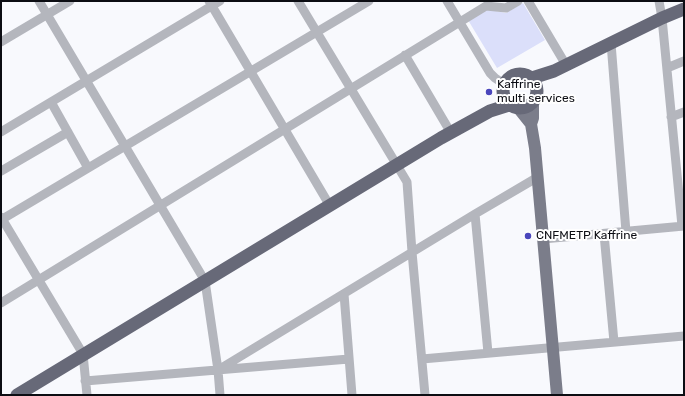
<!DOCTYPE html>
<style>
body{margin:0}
#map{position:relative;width:685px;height:396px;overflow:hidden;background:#f8f9fd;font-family:Rubik,sans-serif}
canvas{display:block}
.frame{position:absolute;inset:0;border:2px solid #0c0d13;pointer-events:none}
</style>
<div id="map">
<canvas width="685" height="396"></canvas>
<div class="frame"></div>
</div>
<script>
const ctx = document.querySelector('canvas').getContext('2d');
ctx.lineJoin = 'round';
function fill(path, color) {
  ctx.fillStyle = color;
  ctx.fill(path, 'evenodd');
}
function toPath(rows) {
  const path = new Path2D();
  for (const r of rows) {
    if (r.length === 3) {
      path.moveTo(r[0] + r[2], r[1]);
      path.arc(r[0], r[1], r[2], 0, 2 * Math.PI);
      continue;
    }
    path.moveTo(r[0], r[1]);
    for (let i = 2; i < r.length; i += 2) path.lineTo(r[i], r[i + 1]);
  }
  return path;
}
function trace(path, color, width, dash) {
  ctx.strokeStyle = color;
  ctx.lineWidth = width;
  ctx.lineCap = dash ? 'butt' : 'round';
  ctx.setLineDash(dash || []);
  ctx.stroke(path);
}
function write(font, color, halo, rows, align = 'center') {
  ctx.font = font + ' Rubik,sans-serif';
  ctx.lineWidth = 4;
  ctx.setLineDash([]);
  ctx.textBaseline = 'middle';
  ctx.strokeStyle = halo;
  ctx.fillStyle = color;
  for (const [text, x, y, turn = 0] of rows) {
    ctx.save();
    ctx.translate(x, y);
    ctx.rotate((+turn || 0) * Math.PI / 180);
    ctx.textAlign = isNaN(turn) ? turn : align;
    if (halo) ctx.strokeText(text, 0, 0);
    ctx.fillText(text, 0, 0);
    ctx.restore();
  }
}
const green = toPath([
 [523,3,545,40,497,68,468,20,486,9,506,13]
]);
const minor = toPath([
 [39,1,205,281,218,370,220,395],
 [209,1,330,206],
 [298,1,407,182,412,252,425,395],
 [447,1,490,73,495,78,504,84],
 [528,1,566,65],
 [659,1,662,18,682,226],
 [1,42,70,1],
 [611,43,626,232],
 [405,55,451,133],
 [667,68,684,61],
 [51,102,88,168],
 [671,117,684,112],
 [1,132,220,1],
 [1,171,68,132],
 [475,214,488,353],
 [1,217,83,354,87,395],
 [1,220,369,1],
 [604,234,614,342],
 [543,239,684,226],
 [344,294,352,395],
 [1,303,486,6,506,8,518,1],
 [422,359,684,336],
 [218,370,475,214,538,177],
 [85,381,349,359]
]);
const major = toPath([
 [533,104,533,118,531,124,535,148,557,395],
 [519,109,531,124]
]);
const highway = toPath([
 [520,91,17],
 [532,78,554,71,662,18,684,9],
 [17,395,441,138,490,111,509,105]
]);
const markers = [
 [489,92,4,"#4a46bc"],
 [528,236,4,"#4a46bc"]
];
const poiNames = [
 ["Kaffrine",497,85],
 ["multi services",497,99],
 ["CNFMETP Kaffrine",536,236]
];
fill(green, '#dbdffa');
trace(minor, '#b4b6bd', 9);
trace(major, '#7b7d8a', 12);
trace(highway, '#676978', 13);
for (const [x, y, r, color] of markers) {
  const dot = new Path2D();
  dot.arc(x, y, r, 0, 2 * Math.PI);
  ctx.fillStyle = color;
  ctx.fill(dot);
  trace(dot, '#fff', 1.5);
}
write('12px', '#0c0d13', '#fff', poiNames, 'left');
</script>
